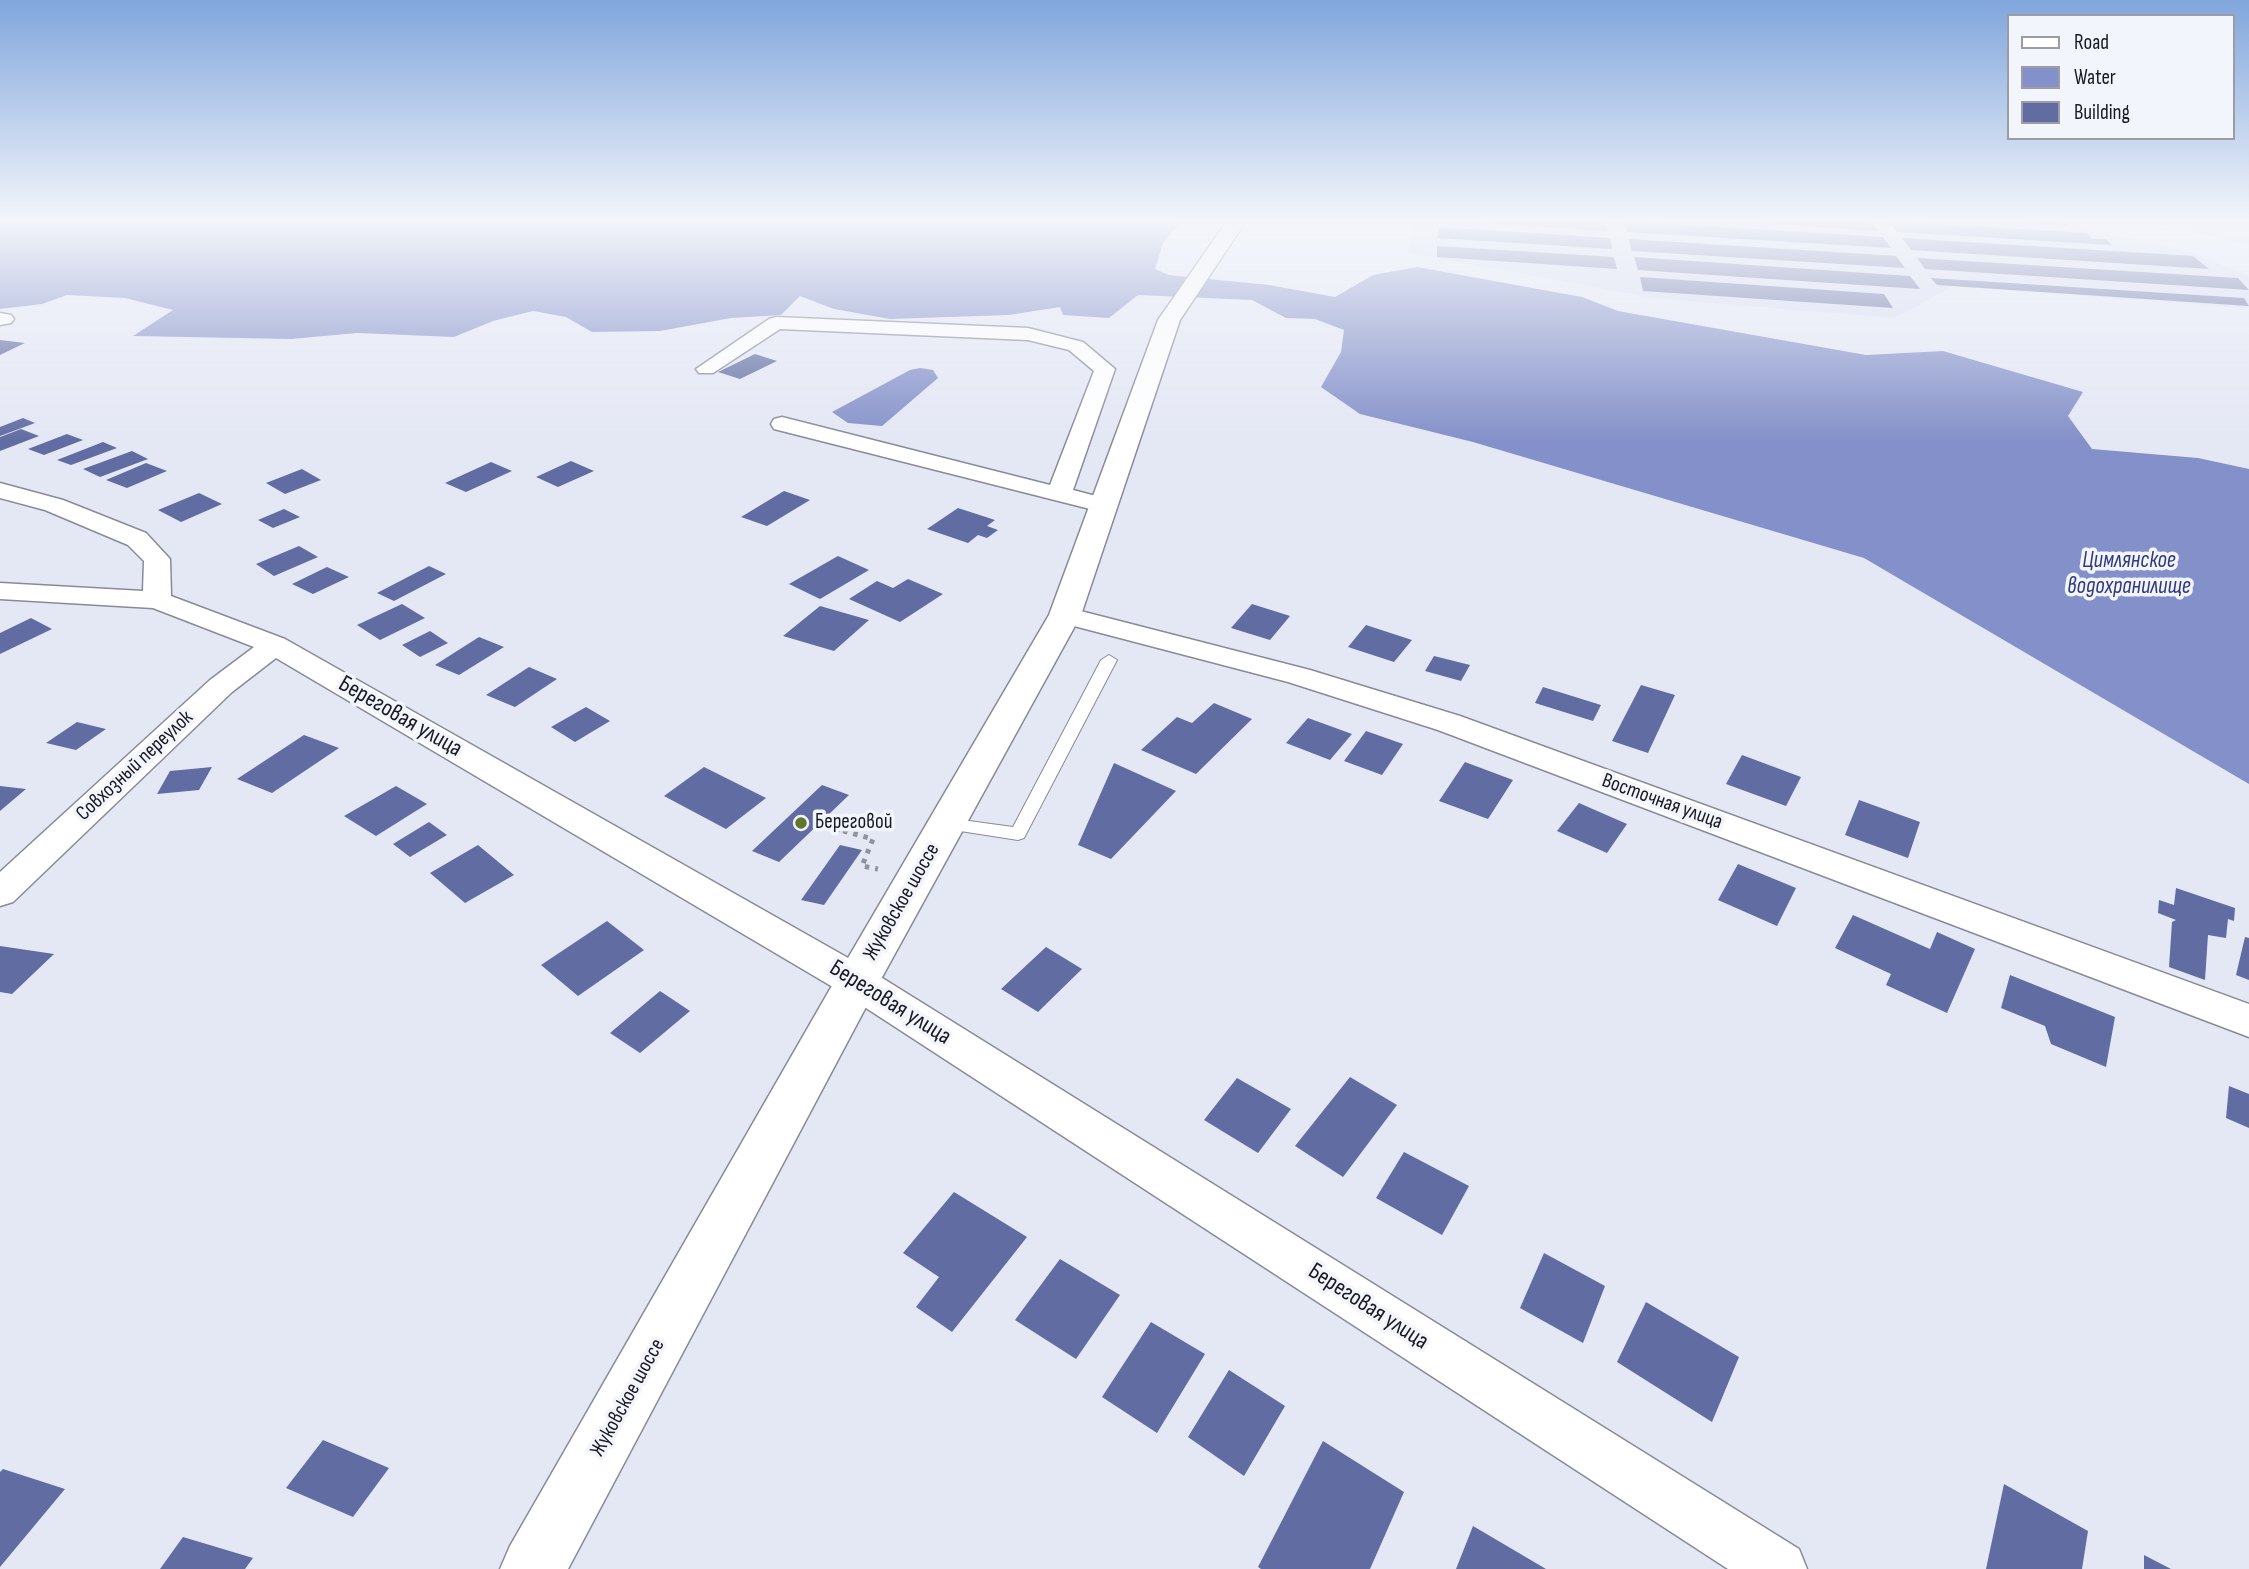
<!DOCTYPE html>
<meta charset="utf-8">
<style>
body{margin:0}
#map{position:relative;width:2249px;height:1569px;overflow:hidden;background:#e4e8f5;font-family:"Sofia Sans Condensed",sans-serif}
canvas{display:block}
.legend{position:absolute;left:2007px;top:14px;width:228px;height:126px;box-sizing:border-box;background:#f3f5fd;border:2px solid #9c9da4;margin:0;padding:9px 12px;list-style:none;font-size:21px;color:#191a1f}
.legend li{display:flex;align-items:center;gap:14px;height:35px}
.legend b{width:35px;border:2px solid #9c9da4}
</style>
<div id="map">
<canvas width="2249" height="1569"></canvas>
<ul class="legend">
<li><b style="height:9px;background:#fff"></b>Road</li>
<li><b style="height:19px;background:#8490c9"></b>Water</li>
<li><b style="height:19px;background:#616ca2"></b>Building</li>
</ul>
</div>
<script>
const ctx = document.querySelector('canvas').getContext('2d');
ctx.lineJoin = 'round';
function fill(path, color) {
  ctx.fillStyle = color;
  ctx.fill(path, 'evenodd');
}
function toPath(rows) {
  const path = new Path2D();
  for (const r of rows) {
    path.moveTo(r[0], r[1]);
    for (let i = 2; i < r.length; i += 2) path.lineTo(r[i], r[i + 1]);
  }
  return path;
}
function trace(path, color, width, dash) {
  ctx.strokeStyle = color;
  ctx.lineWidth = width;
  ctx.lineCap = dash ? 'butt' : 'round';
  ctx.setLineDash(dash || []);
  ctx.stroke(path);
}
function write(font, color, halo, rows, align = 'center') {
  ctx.font = font + ' "Sofia Sans Condensed",sans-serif';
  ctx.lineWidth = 7;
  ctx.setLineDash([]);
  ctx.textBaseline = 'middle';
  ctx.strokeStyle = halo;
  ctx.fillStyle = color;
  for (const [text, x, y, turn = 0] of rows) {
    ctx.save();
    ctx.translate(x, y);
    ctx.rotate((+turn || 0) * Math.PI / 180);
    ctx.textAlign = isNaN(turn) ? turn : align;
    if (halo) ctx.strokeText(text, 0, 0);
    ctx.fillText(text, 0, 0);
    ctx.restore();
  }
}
const built = toPath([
 [1413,221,2078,221,2081,228,2188,251,2249,276,2249,308,1954,286,1895,318,1660,299,1409,253],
 [2146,221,2249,221,2249,245]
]);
const water = toPath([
 [0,221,1181,221,1163,243,1155,269,1169,275,1269,285,1335,297,1373,275,1417,267,1582,297,1618,311,1866,355,1943,351,2083,392,2068,416,2092,449,2198,458,2249,469,2249,784,1864,558,1473,442,1360,414,1321,387,1341,352,1344,330,1315,319,1286,318,1252,300,1138,295,1109,318,1063,315,1060,307,1009,315,890,319,834,309,800,296,781,315,731,318,660,331,592,332,566,317,533,311,493,321,454,337,357,333,291,339,133,336,173,310,125,298,67,295,42,304,0,309],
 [920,368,933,370,938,378,882,426,848,423,832,412,910,370]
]);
const building = toPath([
 [1482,221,1606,221,1608,231,1482,223],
 [1624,221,1883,237,1891,248,1627,232],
 [1757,221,1871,221,1878,231,1757,223],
 [1889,221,2087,233,2092,239,2106,239,2112,245,1897,232],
 [2021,221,2063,221,2068,226,2021,223],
 [1439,227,1610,238,1612,249,1438,238],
 [1902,238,2193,256,2209,269,1911,250],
 [1629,239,1896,256,1905,268,1632,251],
 [1437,246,1614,257,1617,269,1437,257],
 [1634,257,1910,276,1920,289,1638,270],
 [1917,258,2238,278,2249,290,1925,269],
 [1640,277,1884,294,1893,308,1643,291],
 [1931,278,2244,298,2249,306,1937,285],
 [0,340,25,343,0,355],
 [755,354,777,361,740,379,718,372],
 [23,418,35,423,0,436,0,427],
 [21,429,39,436,0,451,0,437],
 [67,434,83,440,44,455,28,449],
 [103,442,117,448,71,465,57,460],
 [132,451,148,459,100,477,83,469],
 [571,461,594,471,558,487,536,477],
 [491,462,512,471,466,492,445,483],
 [146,463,167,471,127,488,106,480],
 [302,469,321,480,285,494,266,483],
 [784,491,810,500,767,526,741,517],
 [199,493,222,504,181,522,158,510],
 [958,508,995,520,987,526,998,530,987,538,978,535,968,543,927,529],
 [284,509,300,517,273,528,258,520],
 [299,546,318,557,274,576,256,564],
 [838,556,869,570,820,599,789,584],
 [429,566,446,574,394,601,377,593],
 [327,567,349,577,313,594,292,584],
 [908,579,943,594,900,622,849,599,877,581,893,588],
 [402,604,425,618,380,640,357,625],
 [1252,604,1290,616,1270,640,1231,628],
 [820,606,869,620,834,651,783,636],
 [31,618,52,629,0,654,0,633],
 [1366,625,1412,640,1394,662,1348,647],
 [430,631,448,643,420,657,402,645],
 [479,637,504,647,459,675,435,665],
 [1434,656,1470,665,1461,681,1425,671],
 [529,667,557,679,515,707,486,695],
 [1641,685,1675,695,1648,753,1612,741],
 [1543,687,1601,705,1593,721,1535,703],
 [1214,703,1252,719,1196,774,1141,750,1177,717,1192,723],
 [586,707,610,721,575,742,551,727],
 [1308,718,1352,734,1330,760,1286,743],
 [77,722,106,729,76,750,46,743],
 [1366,731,1403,744,1382,775,1344,761],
 [304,735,339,748,272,793,237,779],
 [1742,755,1801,777,1786,806,1726,784],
 [1465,762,1513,780,1488,819,1439,801],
 [1114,763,1176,791,1111,859,1078,845],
 [212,767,199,790,157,794,170,771],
 [704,767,766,798,726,829,664,796],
 [822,785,849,795,779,862,752,851],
 [0,786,26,789,0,811],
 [396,786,427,804,376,836,344,816],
 [1859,800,1920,822,1908,858,1845,835],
 [1579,803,1627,824,1607,853,1557,831],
 [429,822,447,835,410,857,393,844],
 [478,845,514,875,465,903,430,873],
 [840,845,862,850,824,905,801,900],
 [1738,864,1796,888,1777,926,1718,900],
 [2176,888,2235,908,2234,921,2228,919,2226,938,2208,935,2205,980,2169,967,2172,922,2176,920,2158,913,2159,900,2174,905],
 [1853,915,1930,949,1937,932,1975,949,1947,1013,1886,985,1891,974,1835,948],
 [607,921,644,950,578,996,541,965],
 [2245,937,2249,938,2249,980,2236,975],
 [0,946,54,954,12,994,0,992],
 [1046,947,1082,969,1038,1012,1001,989],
 [2010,975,2115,1017,2106,1067,2051,1044,2045,1026,2001,1008],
 [660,991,690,1011,640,1053,610,1033],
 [1350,1077,1397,1105,1343,1177,1295,1146],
 [1237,1078,1291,1109,1258,1153,1204,1120],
 [2229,1086,2249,1094,2249,1128,2226,1118],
 [1404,1152,1469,1186,1442,1235,1376,1198],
 [954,1192,1027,1237,952,1332,916,1307,939,1277,903,1253],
 [1544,1253,1605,1286,1583,1343,1520,1308],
 [1060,1259,1120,1295,1076,1359,1015,1320],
 [1646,1302,1739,1357,1712,1422,1617,1362],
 [1151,1322,1205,1354,1157,1433,1102,1397],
 [1229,1370,1285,1406,1244,1476,1188,1437],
 [323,1440,389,1468,353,1517,286,1488],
 [1323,1441,1404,1492,1370,1569,1261,1569,1258,1567],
 [3,1469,65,1489,0,1567,0,1472],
 [2004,1484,2088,1531,2082,1569,1986,1569],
 [1473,1526,1546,1569,1456,1569],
 [183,1537,253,1558,245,1569,160,1569],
 [2144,1555,2171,1569,2144,1569]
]);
const pathFar1 = toPath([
 [829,827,840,830]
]);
const path = toPath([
 [833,828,873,839,862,866,878,869]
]);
const service = toPath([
 [1109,655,1117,660,1024,838,1018,840,941,828,938,824,941,820,947,818,1013,827,1101,660,1109,655]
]);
const minor = toPath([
 [0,313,11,315,14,319,11,323,0,325,0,313],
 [776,317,1028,328,1083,342,1115,369,1073,490,1111,500,1114,505,1111,510,1102,512,774,429,771,424,774,419,782,417,1050,485,1094,371,1069,350,1028,340,780,329,713,373,699,373,696,369,769,319,776,317],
 [0,483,63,500,146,533,170,559,171,596,285,639,871,971,1799,1549,1807,1569,1728,1569,843,993,276,658,232,692,13,902,0,906,0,872,210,680,254,647,153,608,0,599,0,583,143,591,144,561,128,545,45,510,0,498,0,483],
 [1065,607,1310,670,1460,716,2249,1004,2249,1037,1438,730,1288,682,1055,621,1051,615,1055,609,1065,607]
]);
const secondary = toPath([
 [1227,221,1246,221,1180,320,1081,615,875,990,568,1569,500,1569,510,1546,841,970,1049,615,1158,320,1227,221]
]);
const markers = [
 [801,823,7,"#60782a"]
];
const streetNames = [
 ["Совхозный переулок",135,766,-43],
 ["Восточная улица",1662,802,20],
 ["Жуковское шоссе",902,902,-60],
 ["Жуковское шоссе",628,1398,-61]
];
const poiNames = [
 ["Береговой",815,823]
];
const waterNames = [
 ["Цимлянское",2129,561],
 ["водохранилище",2129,587]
];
const nearStreetnames = [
 ["Береговая улица",400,717,30],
 ["Береговая улица",890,1003,32],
 ["Береговая улица",1368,1307,33]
];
fill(built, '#d8ddf1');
fill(water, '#8490c9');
fill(building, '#616ca2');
trace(service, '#888b97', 2);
trace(minor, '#888b97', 3);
trace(secondary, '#888b97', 3);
trace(pathFar1, '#90929c', 4.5, [3.5, 5]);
trace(path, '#90929c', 5, [4.5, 6]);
fill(service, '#fff');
fill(minor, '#fff');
fill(secondary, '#fff');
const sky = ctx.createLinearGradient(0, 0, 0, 441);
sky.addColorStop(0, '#80a6dc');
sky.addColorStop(0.5, '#f3f5fa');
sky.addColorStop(1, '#f3f5fa00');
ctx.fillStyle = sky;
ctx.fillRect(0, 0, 2249, 441);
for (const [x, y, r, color] of markers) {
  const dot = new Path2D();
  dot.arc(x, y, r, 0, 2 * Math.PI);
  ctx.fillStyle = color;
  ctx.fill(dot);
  trace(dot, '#f3f5fd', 2.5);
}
write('21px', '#191a1f', '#f3f5fd', streetNames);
write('21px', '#191a1f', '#f3f5fd', poiNames, 'left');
write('italic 23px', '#31397d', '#f3f5fd', waterNames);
write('24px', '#191a1f', '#f3f5fd', nearStreetnames);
</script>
